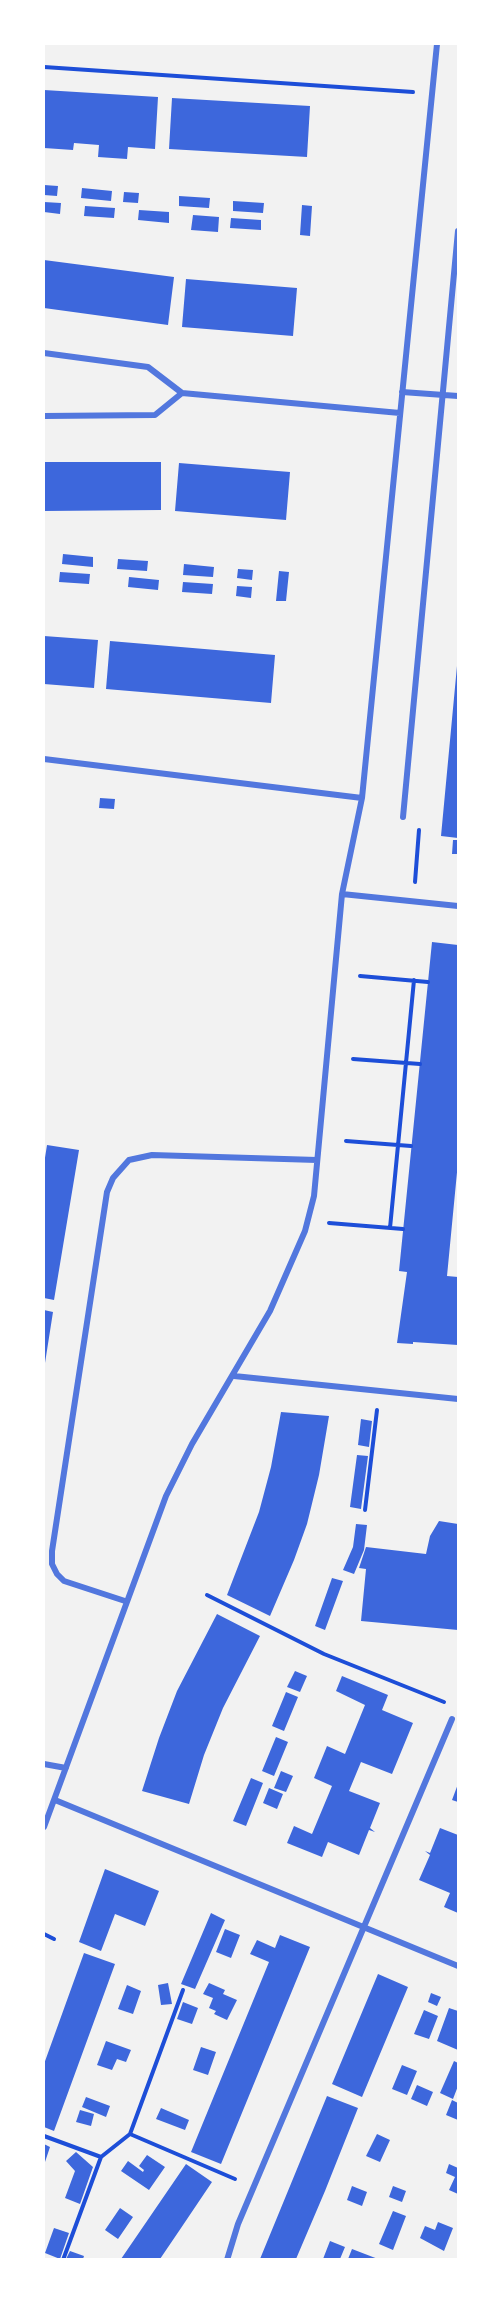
<!DOCTYPE html>
<style>
body{margin:0}
#map{position:relative;width:502px;height:2303px;overflow:hidden;background:#f2f2f2;font-family:"Noto Serif",serif}
canvas{display:block}
.frame{position:absolute;inset:0;border:45px solid #fff;pointer-events:none}
</style>
<div id="map">
<canvas width="502" height="2303"></canvas>
<div class="frame"></div>
</div>
<script>
const ctx = document.querySelector('canvas').getContext('2d');
ctx.lineJoin = 'round';
function fill(path, color) {
  ctx.fillStyle = color;
  ctx.fill(path, 'evenodd');
}
function toPath(rows) {
  const path = new Path2D();
  for (const r of rows) {
    path.moveTo(r[0], r[1]);
    for (let i = 2; i < r.length; i += 2) path.lineTo(r[i], r[i + 1]);
  }
  return path;
}
function trace(path, color, width, dash) {
  ctx.strokeStyle = color;
  ctx.lineWidth = width;
  ctx.lineCap = dash ? 'butt' : 'round';
  ctx.setLineDash(dash || []);
  ctx.stroke(path);
}
const building = toPath([
 [44,90,158,97,155,149,128,147,127,159,98,157,99,145,74,143,73,150,44,148],
 [172,98,310,106,307,157,169,149],
 [44,185,58,186,57,196,44,195],
 [82,188,112,191,111,201,81,198],
 [124,192,139,193,138,203,123,202],
 [179,196,210,198,209,208,179,206],
 [233,201,264,203,263,213,233,211],
 [44,202,61,203,60,214,44,212],
 [302,205,312,206,310,236,300,235],
 [85,206,115,208,114,218,84,216],
 [139,210,169,212,169,223,138,220],
 [193,215,219,217,218,232,191,230],
 [231,218,261,220,261,230,230,228],
 [44,260,174,277,168,325,44,308],
 [186,279,297,288,293,336,182,327],
 [44,462,161,462,161,510,44,511],
 [179,463,290,472,286,520,175,511],
 [63,554,93,557,93,567,62,564],
 [118,559,148,561,147,571,117,569],
 [184,564,214,567,213,577,183,575],
 [238,569,253,570,252,580,237,578],
 [279,571,289,572,286,601,276,601],
 [60,572,90,574,89,584,59,582],
 [129,577,159,580,158,590,128,587],
 [183,582,213,584,212,594,182,592],
 [237,586,252,587,251,598,236,596],
 [44,636,98,640,94,688,44,684],
 [110,641,275,655,271,703,106,689],
 [457,666,458,666,458,838,441,836],
 [100,798,115,799,114,809,99,808],
 [453,840,458,840,458,854,452,854],
 [432,942,458,945,458,1162,447,1276,458,1277,458,1345,413,1342,413,1344,397,1343,407,1272,399,1271],
 [47,1145,79,1150,54,1300,44,1298,44,1164],
 [44,1310,53,1312,45,1363,44,1363],
 [281,1412,329,1416,319,1475,307,1524,294,1560,270,1616,227,1595,259,1512,271,1467],
 [361,1419,372,1421,369,1447,358,1445],
 [357,1455,368,1456,361,1509,350,1507],
 [439,1521,458,1524,458,1630,361,1621,366,1569,359,1568,366,1547,426,1554,430,1536],
 [356,1524,367,1525,364,1550,354,1574,343,1570,353,1547],
 [332,1578,343,1581,325,1630,315,1626],
 [217,1614,260,1636,223,1708,204,1755,189,1804,142,1791,159,1738,177,1691],
 [295,1671,307,1676,300,1692,287,1687],
 [342,1676,388,1695,382,1710,413,1723,392,1774,361,1762,349,1791,380,1803,370,1828,375,1832,369,1830,359,1855,328,1842,322,1857,287,1843,294,1826,312,1834,332,1786,314,1778,327,1746,345,1754,365,1705,336,1691],
 [286,1692,298,1697,284,1731,272,1726],
 [276,1737,288,1742,274,1776,262,1771],
 [281,1771,293,1776,286,1792,274,1788],
 [251,1778,263,1783,246,1826,233,1821],
 [458,1784,458,1802,452,1800],
 [269,1788,283,1794,277,1809,263,1803],
 [440,1828,458,1835,458,1913,444,1907,450,1893,419,1880,430,1855,425,1851,430,1853],
 [105,1869,159,1891,145,1926,115,1914,101,1951,79,1942],
 [211,1913,225,1920,195,1989,181,1984],
 [225,1929,240,1935,231,1958,216,1952],
 [280,1935,310,1947,221,2164,191,2152,269,1962,250,1954,257,1940,275,1948],
 [84,1953,115,1964,54,2131,44,2127,44,2064],
 [378,1974,408,1987,362,2097,332,2084],
 [168,1983,172,2004,161,2005,158,1985],
 [209,1983,225,1990,223,1994,237,2000,227,2020,214,2014,216,2011,209,2008,213,1998,203,1994],
 [127,1985,141,1991,133,2014,118,2009],
 [431,1993,441,1997,437,2006,428,2002],
 [183,2002,198,2008,192,2024,177,2019],
 [449,2008,458,2011,458,2050,437,2041],
 [424,2010,438,2016,429,2039,414,2034],
 [106,2041,131,2050,126,2062,117,2059,112,2070,97,2065],
 [201,2047,216,2052,208,2075,193,2070],
 [454,2061,458,2063,458,2086,453,2099,440,2093],
 [402,2065,417,2071,407,2095,392,2089],
 [417,2085,433,2092,427,2106,411,2099],
 [327,2096,358,2108,325,2191,296,2259,260,2259],
 [86,2097,110,2106,106,2117,82,2107],
 [452,2100,458,2103,458,2120,446,2115],
 [161,2108,189,2120,185,2130,156,2119],
 [80,2110,94,2114,91,2126,76,2122],
 [377,2134,390,2140,380,2162,366,2156],
 [44,2144,50,2147,44,2165],
 [76,2152,93,2167,80,2204,65,2198,75,2171,66,2161],
 [147,2155,165,2167,149,2190,121,2171,128,2161,143,2172,144,2170,139,2166],
 [186,2164,212,2182,179,2231,160,2259,121,2259],
 [449,2164,458,2168,458,2194,449,2190,455,2177,446,2173],
 [352,2186,367,2192,362,2206,347,2200],
 [393,2186,406,2191,402,2202,389,2197],
 [120,2208,133,2217,118,2239,105,2230],
 [393,2211,406,2216,393,2250,379,2244],
 [438,2222,453,2228,444,2251,420,2238,425,2226,435,2230],
 [54,2228,69,2233,60,2259,45,2253],
 [330,2241,345,2247,340,2259,323,2259],
 [352,2249,378,2259,348,2259],
 [70,2251,84,2256,83,2259,66,2259]
]);
const path = toPath([
 [44,67,413,92],
 [415,882,419,830],
 [360,976,428,982],
 [353,1059,420,1064],
 [346,1141,411,1146],
 [329,1223,403,1229],
 [390,1228,414,980],
 [365,1510,377,1410],
 [207,1595,324,1654,444,1702],
 [44,1934,54,1939],
 [130,2134,183,1990],
 [44,2136,101,2157,130,2134,235,2179],
 [63,2260,101,2157]
]);
const minor = toPath([
 [44,353,148,367,182,393,400,413],
 [402,392,458,396],
 [44,416,155,415,182,393],
 [44,759,362,798],
 [403,817,458,231],
 [342,894,458,906],
 [234,1376,458,1399],
 [125,1601,64,1581,57,1574,52,1564,52,1551,107,1192,113,1178,129,1160,152,1155,317,1160],
 [44,1764,66,1768],
 [55,1800,458,1966],
 [44,1827,166,1496,192,1444,270,1311,305,1231,314,1196,342,894,362,798,437,44],
 [227,2260,238,2224,452,1719]
]);
fill(building, '#3d67dc');
trace(path, '#1d4ed8', 4);
trace(minor, '#5277de', 6);
</script>
